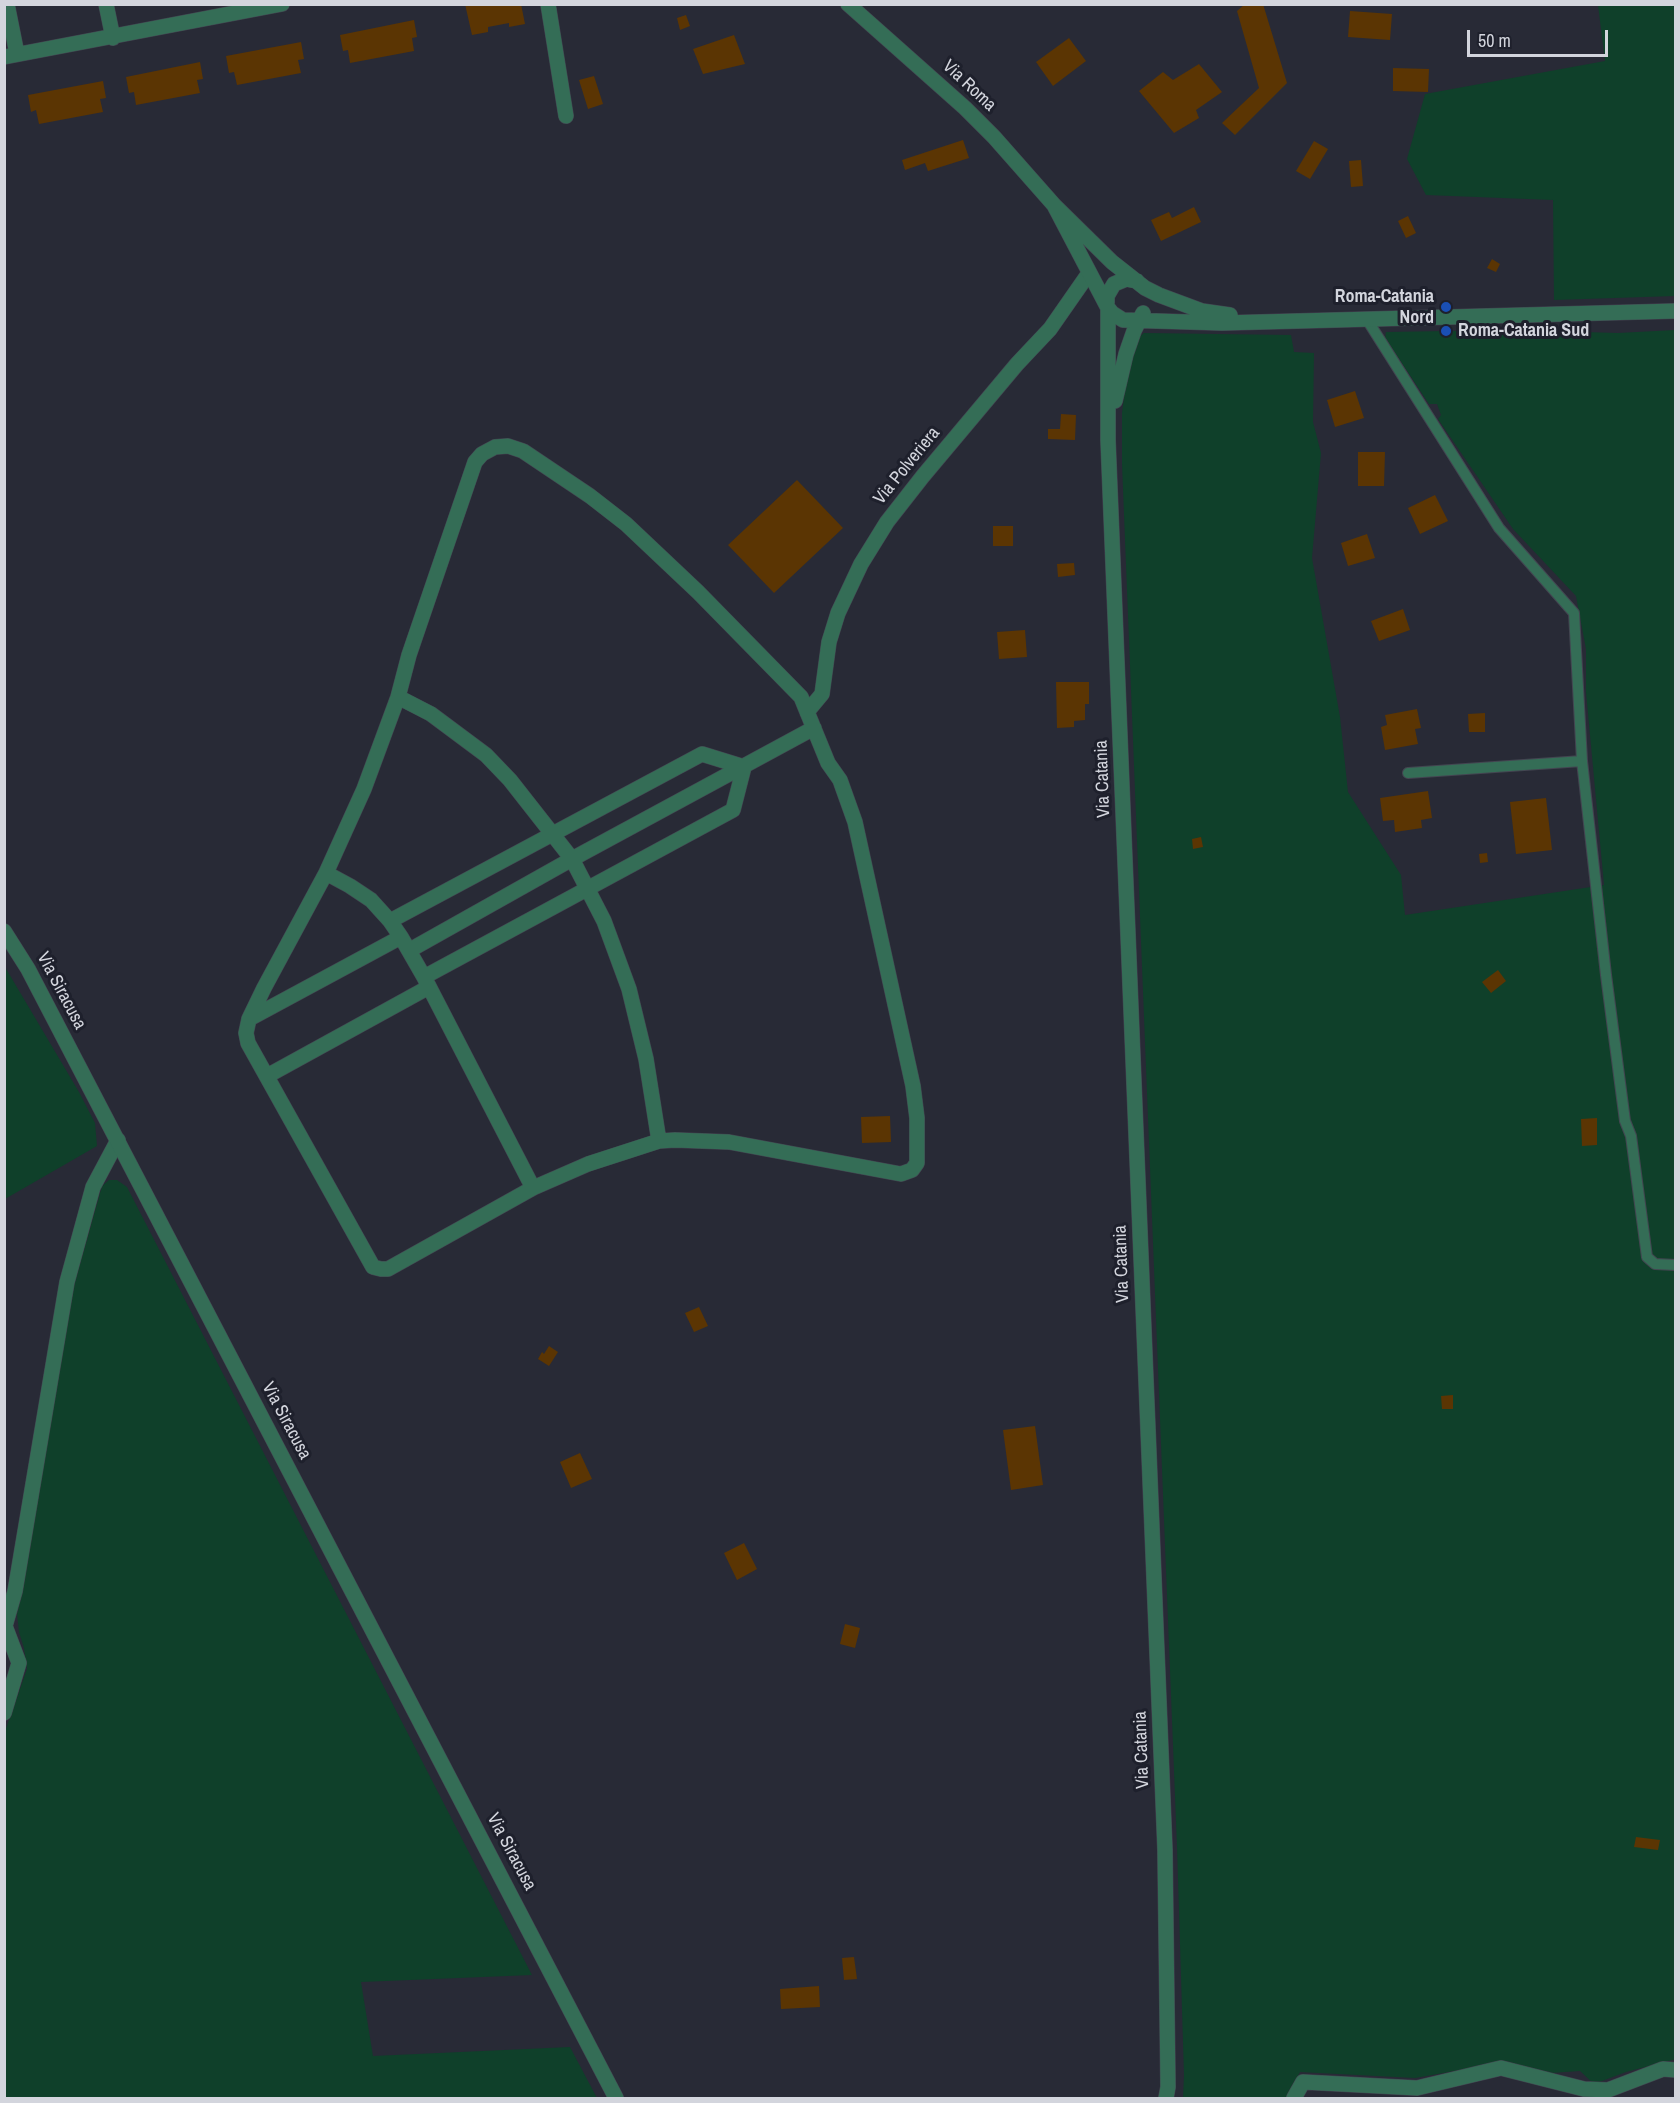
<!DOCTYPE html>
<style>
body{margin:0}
#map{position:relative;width:1680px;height:2103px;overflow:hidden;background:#282a36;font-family:"Archivo Narrow",sans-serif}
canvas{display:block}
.frame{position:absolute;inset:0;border:6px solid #d3d5dd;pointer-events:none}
.scale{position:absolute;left:1467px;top:30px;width:141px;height:27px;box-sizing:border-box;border:3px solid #d3d5dd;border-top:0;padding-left:8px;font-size:18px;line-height:21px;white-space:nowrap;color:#d3d5dd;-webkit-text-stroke:4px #1e202c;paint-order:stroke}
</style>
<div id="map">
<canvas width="1680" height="2103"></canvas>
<div class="frame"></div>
<div class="scale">50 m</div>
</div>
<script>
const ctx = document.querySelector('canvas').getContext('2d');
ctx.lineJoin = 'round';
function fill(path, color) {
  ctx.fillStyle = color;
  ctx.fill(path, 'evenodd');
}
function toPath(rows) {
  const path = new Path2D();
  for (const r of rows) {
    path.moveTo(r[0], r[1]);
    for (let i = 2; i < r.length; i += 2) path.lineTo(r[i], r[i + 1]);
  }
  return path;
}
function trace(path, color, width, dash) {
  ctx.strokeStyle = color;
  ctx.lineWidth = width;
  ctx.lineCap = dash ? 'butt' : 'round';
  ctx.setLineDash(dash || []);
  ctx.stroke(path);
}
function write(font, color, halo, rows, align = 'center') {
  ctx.font = font + ' "Archivo Narrow",sans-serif';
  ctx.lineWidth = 6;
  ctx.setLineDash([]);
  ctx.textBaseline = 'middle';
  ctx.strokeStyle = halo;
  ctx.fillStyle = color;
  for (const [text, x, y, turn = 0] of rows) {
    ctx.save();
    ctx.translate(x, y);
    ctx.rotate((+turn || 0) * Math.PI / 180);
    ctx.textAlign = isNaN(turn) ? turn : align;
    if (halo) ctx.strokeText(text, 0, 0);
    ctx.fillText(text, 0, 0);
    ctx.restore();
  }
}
const green = toPath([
 [1598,5,1675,5,1675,296,1554,300,1553,200,1426,195,1407,159,1425,94,1605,61],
 [1512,330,1618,333,1675,330,1676,2059,1626,2072,1594,2084,1580,2071,1551,2073,1501,2063,1415,2078,1300,2072,1287,2098,1183,2098,1184,2075,1177,1846,1122,464,1122,413,1127,374,1139,337,1144,333,1291,335,1294,352,1314,353,1313,422,1321,453,1312,558,1340,717,1348,792,1401,875,1405,915,1604,885,1586,692,1586,649,1576,596,1513,529,1438,419,1441,415,1437,404,1429,404,1385,338,1386,332],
 [5,967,79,1092,95,1123,97,1146,5,1199],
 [109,1180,117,1180,127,1187,532,1975,361,1982,373,2056,570,2047,597,2098,5,2098,4,1734,27,1669,24,1648,19,1632,17,1614,74,1285,102,1186]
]);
const building = toPath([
 [465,4,521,4,525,24,509,27,509,23,488,27,488,32,472,35],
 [1245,4,1263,4,1287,83,1235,135,1222,123,1259,88,1237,11],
 [1350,11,1392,14,1390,40,1348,37],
 [686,15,690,26,680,30,677,18],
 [414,20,417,37,412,38,414,51,350,63,348,50,343,51,340,35],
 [734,35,745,64,703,74,693,49],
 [1069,38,1086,61,1053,86,1036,62],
 [301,42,304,59,298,60,301,73,237,85,234,72,229,73,226,56],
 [200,62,203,79,197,80,200,93,136,105,134,92,129,93,126,77],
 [1199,64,1222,92,1196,110,1199,118,1174,133,1139,91,1163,72,1173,80],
 [1393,68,1429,69,1428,92,1393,91],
 [594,76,603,104,588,109,579,80],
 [103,81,106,98,100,99,103,112,39,124,36,110,31,112,28,95],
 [963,140,969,158,928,171,925,163,905,170,902,160],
 [1314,141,1328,149,1310,179,1296,171],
 [1361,160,1363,186,1351,187,1349,161],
 [1194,207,1201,222,1161,241,1151,220,1169,212,1172,218],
 [1408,216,1416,233,1406,238,1398,221],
 [1492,259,1500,264,1496,272,1487,268],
 [1355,391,1364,418,1335,427,1327,400],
 [1061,414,1076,415,1075,440,1048,439,1048,429,1060,429],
 [1358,452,1385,452,1384,486,1358,486],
 [797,480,843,528,774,593,728,545],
 [1435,495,1448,521,1420,534,1408,508],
 [993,526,1013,526,1013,546,993,546],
 [1367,534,1375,558,1348,566,1341,543],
 [1074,563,1075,575,1058,577,1057,564],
 [1403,609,1410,630,1379,641,1371,621],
 [1025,630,1027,657,999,659,997,632],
 [1056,682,1089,682,1089,704,1085,704,1085,720,1074,721,1074,727,1057,728],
 [1417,709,1421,728,1415,729,1418,744,1385,750,1381,727,1387,725,1385,715],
 [1485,713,1485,732,1469,732,1468,714],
 [1428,791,1432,818,1421,820,1422,828,1395,832,1394,820,1383,821,1380,798],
 [1546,798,1552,850,1516,854,1510,802],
 [1201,837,1203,847,1193,849,1192,839],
 [1487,853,1488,862,1480,863,1479,854],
 [1498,970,1506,981,1491,993,1482,982],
 [890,1116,891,1142,862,1143,861,1117],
 [1597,1118,1597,1145,1582,1146,1581,1119],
 [699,1307,708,1326,694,1332,685,1313],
 [549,1346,558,1352,549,1366,538,1359,542,1352,544,1354],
 [1453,1395,1453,1409,1442,1409,1441,1396],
 [1035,1426,1043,1485,1011,1490,1003,1430],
 [580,1453,592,1479,571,1488,560,1462],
 [744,1543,757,1569,737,1580,724,1553],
 [845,1624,860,1628,855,1648,840,1644],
 [1636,1837,1660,1840,1658,1850,1634,1847],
 [854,1957,857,1979,844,1980,842,1958],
 [819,1986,820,2007,781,2009,780,1989]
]);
const service = toPath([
 [1366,318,1499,528,1574,613,1582,761,1606,975,1625,1121,1631,1136,1647,1257,1655,1264,1676,1265],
 [1408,773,1582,761]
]);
const minor = toPath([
 [7,4,17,54],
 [106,4,113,38],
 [548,4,566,116],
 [4,57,282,4],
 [508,446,523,451,590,496,626,524,698,592,801,697,828,763,840,780,855,822,913,1086,917,1118,917,1163,912,1170,901,1174,729,1142,675,1140,659,1141,588,1164,533,1188,388,1269,381,1269,373,1267,248,1043,246,1033,249,1019,264,988,326,873,364,789,398,697,409,655,475,462,482,454,495,447,508,446],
 [398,697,431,714,486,755,510,780,572,859,604,921,629,989,646,1059,659,1141],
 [807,712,822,694,829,642,838,613,861,564,887,522,923,476,1017,364,1050,329,1089,273],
 [326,873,350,886,371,900,390,921,401,937,424,977,533,1188],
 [390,921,702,754,744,767,733,810,424,977],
 [410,950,572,859,814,728],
 [249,1019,401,937],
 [267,1076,429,987],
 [4,1713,19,1663,5,1626,15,1591,67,1282,93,1187,118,1140],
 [1294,2098,1303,2082,1417,2088,1501,2068,1584,2089,1608,2090,1663,2069,1676,2070]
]);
const tertiary = toPath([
 [848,4,965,108,994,137,1054,205,1112,262,1145,288,1159,295,1202,311,1230,315],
 [1054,205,1108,308,1112,313,1123,320,1222,323,1676,311],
 [1107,303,1107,296,1114,284,1126,279,1137,281],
 [1108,308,1108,440,1165,1850,1168,2087,1166,2098],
 [1115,401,1126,354,1134,331,1143,313],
 [4,931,28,969,616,2098]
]);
const markers = [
 [1446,307,6,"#1a4fb4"],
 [1446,331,6,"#1a4fb4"]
];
const streetNames = [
 ["Via Roma",969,86,43],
 ["Via Polveriera",907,466,-51],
 ["Via Catania",1103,779,-92],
 ["Via Siracusa",61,991,62],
 ["Via Catania",1122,1264,-92],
 ["Via Siracusa",286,1421,62],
 ["Via Catania",1142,1750,-92],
 ["Via Siracusa",511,1852,62]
];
const poiNames = [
 ["Roma-Catania",1434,297],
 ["Nord",1434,318],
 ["Roma-Catania Sud",1458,331,"left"]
];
fill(green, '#0f402a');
fill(building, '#5b3503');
trace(service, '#434551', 12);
trace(minor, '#434551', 16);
trace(tertiary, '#434551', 16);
trace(service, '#346d56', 10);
trace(minor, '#346d56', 15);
trace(tertiary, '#346d56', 15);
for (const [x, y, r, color] of markers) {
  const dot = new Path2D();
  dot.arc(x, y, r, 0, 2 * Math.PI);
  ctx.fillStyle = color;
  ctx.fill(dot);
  trace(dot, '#1e202c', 2);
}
write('18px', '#d3d5dd', '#1e202c', streetNames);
write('bold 18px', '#d3d5dd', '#1e202c', poiNames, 'right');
</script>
